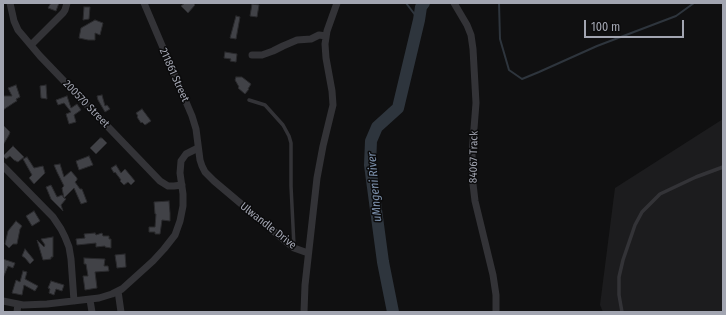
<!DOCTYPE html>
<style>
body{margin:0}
#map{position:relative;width:726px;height:315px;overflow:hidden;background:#101011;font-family:"Fira Sans Condensed",sans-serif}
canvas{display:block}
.frame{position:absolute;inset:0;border:4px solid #a2a5b1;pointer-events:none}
.scale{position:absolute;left:584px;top:20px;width:100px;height:18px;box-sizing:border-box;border:2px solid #a2a5b1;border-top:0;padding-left:5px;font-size:12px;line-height:14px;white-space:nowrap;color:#a2a5b1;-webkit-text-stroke:3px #0b0b0c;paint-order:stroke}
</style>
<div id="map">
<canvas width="726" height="315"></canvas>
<div class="frame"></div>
<div class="scale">100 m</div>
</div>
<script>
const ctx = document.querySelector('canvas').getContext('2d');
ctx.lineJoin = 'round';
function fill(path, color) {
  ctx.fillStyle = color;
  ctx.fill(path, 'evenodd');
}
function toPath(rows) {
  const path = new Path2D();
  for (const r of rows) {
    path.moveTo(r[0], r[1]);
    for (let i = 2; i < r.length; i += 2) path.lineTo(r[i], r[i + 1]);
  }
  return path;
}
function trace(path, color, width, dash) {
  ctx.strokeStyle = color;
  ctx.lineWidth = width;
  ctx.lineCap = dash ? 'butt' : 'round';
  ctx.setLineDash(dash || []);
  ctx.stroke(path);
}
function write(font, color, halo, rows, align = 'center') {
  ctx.font = font + ' "Fira Sans Condensed",sans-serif';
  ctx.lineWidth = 3;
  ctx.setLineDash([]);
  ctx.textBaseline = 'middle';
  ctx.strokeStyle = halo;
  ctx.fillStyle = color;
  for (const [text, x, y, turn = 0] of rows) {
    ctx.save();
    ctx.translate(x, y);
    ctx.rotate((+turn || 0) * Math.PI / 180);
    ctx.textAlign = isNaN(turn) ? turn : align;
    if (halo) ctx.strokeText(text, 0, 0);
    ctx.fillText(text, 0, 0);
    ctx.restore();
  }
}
const built = toPath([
 [723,119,723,312,603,312,600,305,615,188]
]);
const stream = toPath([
 [406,3,419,20],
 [499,3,500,39,509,70,522,79,539,72,597,46,676,16,694,3]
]);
const river = toPath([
 [393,312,383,262,370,165,371,141,377,127,398,108,419,20,421,7,424,3]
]);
const building = toPath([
 [51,3,59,3,56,11,48,8,51,3],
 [185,3,193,3,195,5,188,13,181,6,185,3],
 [252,4,259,5,257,17,250,16,252,4],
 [84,7,90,7,89,19,83,20,84,7],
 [236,16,240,17,236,39,230,38,236,16],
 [95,20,103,23,100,35,95,33,95,40,88,40,79,38,81,28,95,20],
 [225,52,237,54,236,62,230,61,231,59,224,58,225,52],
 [236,77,242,77,251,84,248,89,249,89,245,94,238,88,239,87,235,80,236,77],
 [16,85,20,97,16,99,17,101,15,102,3,110,3,96,12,96,8,88,16,85],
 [46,85,47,99,41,98,40,86,46,85],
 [102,95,105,106,107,105,110,109,105,112,98,100,97,96,102,95],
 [67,96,71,108,77,104,81,110,74,115,76,122,69,124,66,114,71,112,64,103,58,105,56,100,67,96],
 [142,109,151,121,145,125,142,122,141,123,137,117,138,116,136,113,142,109],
 [3,125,10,132,9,135,3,145,3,125],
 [100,138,102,138,107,143,96,154,90,148,100,138],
 [13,146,24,157,18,162,14,160,10,156,6,159,3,156,13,146],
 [89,156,93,165,79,170,76,161,89,156],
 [27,157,34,168,43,166,45,173,34,184,29,178,32,175,23,159,27,157],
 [60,164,64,177,71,171,77,178,77,180,75,182,80,189,82,189,87,202,81,204,74,188,64,198,66,199,61,205,63,211,51,199,46,187,51,185,57,197,62,195,64,198,62,188,64,186,57,172,54,165,60,164],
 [116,165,121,173,125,169,135,181,131,185,128,182,124,185,120,181,121,180,115,172,114,173,111,168,116,165],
 [169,201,170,213,170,221,162,220,160,234,155,234,155,232,149,232,149,227,155,227,156,214,155,214,154,202,169,201],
 [34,211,40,221,32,226,26,216,34,211],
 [16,221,22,226,20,229,17,244,13,244,9,248,5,244,8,231,16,221],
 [95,233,96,235,102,233,103,236,109,236,109,239,111,239,111,248,105,247,105,246,96,247,96,243,77,245,76,239,85,238,84,234,95,233],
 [53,237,53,257,51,257,51,259,43,260,37,240,44,247,45,245,41,239,53,237],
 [25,249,34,260,30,264,25,258,22,256,25,249],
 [125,254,126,267,117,268,115,255,125,254],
 [84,258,105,259,104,266,108,266,109,271,95,272,97,288,85,290,83,276,88,276,86,264,84,264,84,258],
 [3,259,15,263,13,268,8,266,3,278,3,259],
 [23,271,27,272,25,279,38,286,35,291,24,285,22,295,12,293,16,280,20,282,23,271],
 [51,281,64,285,62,291,56,289,54,295,49,293,50,289,48,288,51,281]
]);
const lane = toPath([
 [249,100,265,105,283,125,289,136,291,143,291,186,294,246],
 [622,312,619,295,619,277,623,260,635,225,642,212,660,194,696,177,723,167]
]);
const street = toPath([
 [10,3,14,21,18,30,40,56,160,181,168,186,174,186,182,185],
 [144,3,192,116,196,129,200,160,202,166,205,172,214,181,284,240,294,248,308,253],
 [454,3,467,25,471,35,473,49,476,103,472,154,473,184,475,201,493,275,496,295,496,312],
 [31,45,63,13,65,10,67,3],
 [252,55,262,55,273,51,283,46,297,40,311,39,319,35,326,36],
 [3,166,53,217,61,229,65,237,69,247,71,259,74,301],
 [118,291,121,312],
 [90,300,92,312],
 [3,301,23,305,47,304,99,298,112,294,122,289,153,261,164,249,175,235,180,221,183,206,183,194,180,173,181,161,186,154,198,148],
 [17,312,18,304],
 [304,312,305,285,317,178,323,146,333,105,332,91,326,58,325,44,327,31,337,3]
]);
const streetNames = [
 ["211861 Street",174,75,66],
 ["200570 Street",86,104,46],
 ["84067 Track",474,157,-89],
 ["Ulwandle Drive",268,226,38]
];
const waterNames = [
 ["uMngeni River",375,187,-95]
];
fill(built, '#1c1c1e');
trace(stream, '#2e353d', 2);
trace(river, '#2e353d', 12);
fill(building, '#414247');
trace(building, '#2a2a2d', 1);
trace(lane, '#333337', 3.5);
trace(street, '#333337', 7);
write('11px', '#a2a5b1', '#0b0b0c', streetNames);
write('italic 12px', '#7b8faa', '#0b0b0c', waterNames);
</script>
